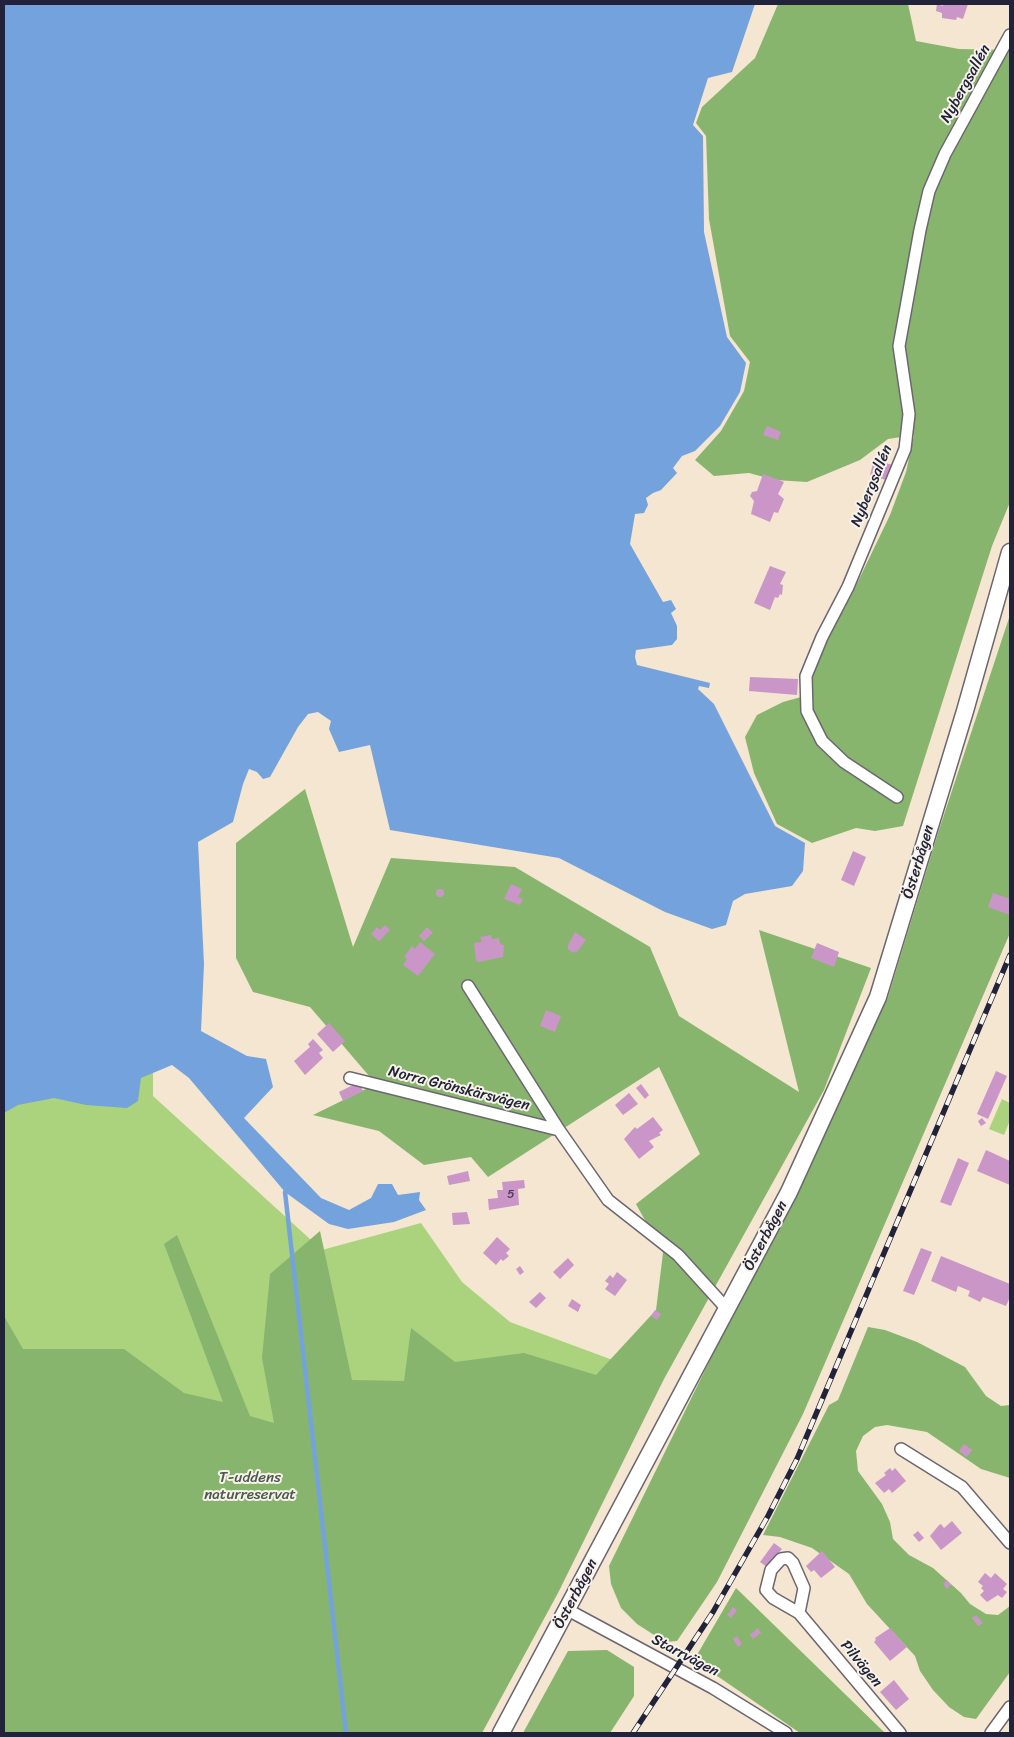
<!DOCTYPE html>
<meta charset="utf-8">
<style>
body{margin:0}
#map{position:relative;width:1014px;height:1737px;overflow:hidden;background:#f4e6d0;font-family:Sriracha,sans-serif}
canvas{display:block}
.frame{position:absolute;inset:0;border:5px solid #22223b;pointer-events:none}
</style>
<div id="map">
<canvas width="1014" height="1737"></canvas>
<div class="frame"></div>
</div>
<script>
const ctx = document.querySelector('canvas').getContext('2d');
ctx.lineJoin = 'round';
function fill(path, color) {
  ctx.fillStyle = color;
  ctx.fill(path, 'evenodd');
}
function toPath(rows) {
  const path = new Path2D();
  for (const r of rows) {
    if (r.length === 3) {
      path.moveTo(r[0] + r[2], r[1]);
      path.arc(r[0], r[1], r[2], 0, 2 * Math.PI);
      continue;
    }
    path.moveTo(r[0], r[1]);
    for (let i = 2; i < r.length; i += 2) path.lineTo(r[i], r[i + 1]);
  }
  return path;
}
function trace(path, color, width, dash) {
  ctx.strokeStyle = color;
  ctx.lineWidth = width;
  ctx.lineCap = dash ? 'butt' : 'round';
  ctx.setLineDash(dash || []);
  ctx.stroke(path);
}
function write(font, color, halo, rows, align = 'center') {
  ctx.font = font + ' Sriracha,sans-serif';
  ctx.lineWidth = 4;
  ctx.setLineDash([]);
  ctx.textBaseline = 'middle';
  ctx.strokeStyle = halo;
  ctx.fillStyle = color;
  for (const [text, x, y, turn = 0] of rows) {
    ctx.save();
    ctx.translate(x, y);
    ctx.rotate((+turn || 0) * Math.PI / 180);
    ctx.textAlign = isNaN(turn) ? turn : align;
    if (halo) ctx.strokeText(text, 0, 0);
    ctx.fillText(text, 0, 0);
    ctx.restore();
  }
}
const green = toPath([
 [4,915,153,1026,153,1096,322,1250,421,1223,462,1282,510,1322,664,1379,4,1733],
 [1002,1099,1010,1103,1010,1120,1004,1135,989,1129]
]);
const forest = toPath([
 [778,4,908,4,916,41,959,49,1010,50,1010,502,992,546,903,826,875,831,856,828,812,843,777,824,754,773,745,737,757,715,783,702,812,694,813,673,827,639,851,596,890,515,906,472,914,435,888,439,860,460,807,482,775,480,749,473,714,476,695,460,721,431,744,391,750,362,730,336,709,219,706,136,696,123,702,107,755,58],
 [1010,615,1010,933,803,1414,717,1582,677,1641,665,1642,637,1624,621,1608,611,1584,609,1566,888,997,938,833],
 [305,789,353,947,391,858,515,867,650,947,679,1016,799,1092,759,930,871,968,824,1090,664,1379,558,1593,482,1733,4,1733,4,1316,23,1349,124,1349,184,1393,223,1402,164,1244,177,1235,250,1416,274,1423,262,1358,270,1274,320,1231,352,1380,404,1381,411,1328,455,1362,524,1353,596,1375,656,1310,663,1253,636,1204,700,1154,659,1067,488,1177,471,1157,424,1165,379,1131,313,1115,376,1084,310,1007,253,992,236,958,236,843],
 [868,1327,885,1330,917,1342,965,1367,986,1396,1001,1406,1010,1405,1010,1478,981,1469,927,1432,887,1425,875,1427,863,1436,856,1451,858,1471,882,1504,890,1522,893,1539,909,1555,933,1568,961,1593,970,1604,986,1614,998,1615,1010,1606,1010,1672,976,1719,964,1717,949,1707,933,1690,920,1671,915,1656,867,1604,849,1574,812,1548,780,1537,763,1535,829,1405,838,1400],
 [736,1588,885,1733,800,1733,694,1660],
 [607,1650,634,1667,634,1696,610,1733,523,1733,568,1651]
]);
const water = toPath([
 [4,4,755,4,732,72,708,78,693,125,703,136,704,232,727,337,746,363,740,392,720,426,695,451,682,456,673,468,677,473,661,490,653,493,646,498,648,505,644,513,635,514,630,544,663,602,671,600,676,609,671,613,677,626,677,639,672,645,636,650,635,657,637,665,710,683,709,688,699,686,698,689,714,704,775,826,805,843,803,871,792,886,745,894,733,901,726,925,712,929,665,912,559,858,390,830,370,745,339,752,329,729,331,721,318,712,308,714,298,727,270,777,263,779,257,772,249,769,243,784,233,822,198,842,204,964,201,1031,247,1056,266,1059,273,1087,244,1118,321,1198,349,1210,371,1198,378,1184,392,1184,398,1195,420,1192,419,1200,426,1210,394,1222,348,1229,329,1224,285,1192,189,1078,172,1065,141,1078,138,1101,127,1108,86,1105,54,1098,18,1105,4,1113]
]);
const stream = toPath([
 [285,1192,346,1733]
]);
const building = toPath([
 [937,4,943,6,943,4,968,4,963,19,957,17,956,20,942,18,942,13,936,11],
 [767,426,781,432,778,440,763,435],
 [874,460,893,465,889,481,870,475],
 [763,474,784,482,778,494,784,499,778,513,774,512,770,522,751,514,754,501,750,496,752,492,757,491],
 [770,566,786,572,780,584,783,585,782,595,780,594,778,598,775,597,770,610,754,603],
 [750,677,798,679,797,695,749,691],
 [853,851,866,857,854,886,841,880],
 [511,884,522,889,518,897,523,899,520,905,504,899],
 [440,893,4],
 [993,893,1010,899,1010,915,988,907],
 [385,925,390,930,379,941,371,934,377,927,380,930],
 [427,927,433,933,424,941,419,936],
 [575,932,586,940,576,953,575,951,573,953,568,949,568,945],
 [491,935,492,939,499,938,500,944,504,945,503,957,479,962,476,961,474,943,482,942,480,937],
 [420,942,435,954,418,976,403,965,407,959,404,957,412,946,415,949],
 [817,943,839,952,834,967,811,958],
 [546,1010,561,1016,555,1032,540,1026],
 [329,1023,345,1041,333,1052,317,1034],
 [313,1039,323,1050,319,1053,323,1058,305,1075,294,1061,310,1047,308,1044],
 [996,1071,1007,1076,988,1119,977,1114],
 [359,1082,363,1091,343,1101,339,1092],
 [641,1084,649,1095,645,1099,636,1088],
 [629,1093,638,1104,623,1115,615,1105],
 [653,1117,663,1130,659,1133,661,1135,649,1141,654,1147,639,1159,624,1139,635,1127,637,1129],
 [982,1118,986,1123,981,1126,978,1121],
 [986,1150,1010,1161,1010,1185,977,1171],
 [958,1158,969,1163,951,1206,940,1202],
 [468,1171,470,1181,449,1185,447,1176],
 [524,1180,525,1188,518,1189,519,1205,489,1210,488,1199,498,1198,497,1190,503,1190,502,1182],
 [467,1212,470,1224,453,1225,452,1213],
 [497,1237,510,1249,506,1253,509,1256,503,1261,501,1259,496,1265,483,1253],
 [921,1248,932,1252,914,1295,903,1291],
 [941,1256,1010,1284,1010,1297,1006,1306,983,1297,980,1302,968,1296,970,1291,958,1286,956,1292,931,1281],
 [568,1258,574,1265,560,1279,553,1272],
 [520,1266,524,1272,520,1275,516,1269],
 [617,1272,627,1280,615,1296,605,1289,609,1284,605,1281,610,1275,613,1278],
 [540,1292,546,1298,536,1308,529,1302],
 [572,1299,581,1305,578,1312,568,1306],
 [655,1310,661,1314,657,1320,651,1316],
 [964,1444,972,1450,967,1457,959,1451],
 [890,1468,892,1471,895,1468,906,1481,892,1493,889,1489,884,1493,875,1483,886,1475,884,1473],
 [952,1521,962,1533,941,1550,930,1536,939,1525,941,1524,944,1528],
 [918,1531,924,1538,919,1542,913,1535],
 [774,1543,782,1549,767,1567,760,1562],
 [822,1551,835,1567,821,1578,814,1570,811,1572,806,1566],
 [985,1573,991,1578,995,1573,1007,1584,1003,1589,1007,1592,1002,1598,998,1595,987,1602,980,1595,984,1591,981,1588,983,1586,978,1582],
 [947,1580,951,1585,947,1589,943,1584],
 [733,1607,737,1610,731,1618,727,1615],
 [976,1615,983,1623,978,1626,972,1618],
 [758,1628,761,1633,753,1639,750,1635],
 [890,1628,907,1647,890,1661,874,1642,876,1640,875,1638],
 [737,1636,742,1644,738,1647,733,1639],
 [894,1680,909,1699,896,1710,880,1692]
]);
const street = toPath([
 [897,797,844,762,822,741,807,711,806,676,822,637,848,587,905,449,909,414,899,346,920,230,929,191,945,154,1010,35],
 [468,986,559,1130,608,1200,678,1255,727,1309],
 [350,1078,559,1130],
 [901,1449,962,1487,1010,1543],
 [568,1610,713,1688,786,1733],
 [799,1613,804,1588,793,1563,788,1558,781,1559,771,1570,766,1590,773,1598,799,1613,900,1733],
 [991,1733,1010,1707]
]);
const secondary = toPath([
 [501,1733,789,1192,878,997,965,711,1010,552]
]);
const rail = toPath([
 [633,1733,713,1612,768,1516,797,1459,1010,955]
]);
const numberNames = [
 ["5",511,1195]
];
const streetNames = [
 ["Nybergsallén",966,84,-61],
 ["Nybergsallén",872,486,-68],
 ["Österbågen",919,862,-73],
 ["Norra Grönskärsvägen",459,1089,14],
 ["Österbågen",766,1236,-62],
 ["Österbågen",576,1594,-62],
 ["Starrvägen",685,1656,28],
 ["Pilvägen",861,1664,50]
];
const parkNames = [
 ["T-uddens",250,1478],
 ["naturreservat",250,1495]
];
fill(green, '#abd37e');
fill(forest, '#88b56d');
fill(water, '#73a2dc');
trace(stream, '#73a2dc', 4.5);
fill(building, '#ca96c7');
trace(street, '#6c676f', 14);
trace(secondary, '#6c676f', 19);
trace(street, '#fff', 11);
trace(secondary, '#fff', 16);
trace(rail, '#22223b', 5.5);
trace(rail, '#f7f3e8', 4, [11]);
write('12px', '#4c3f5e', null, numberNames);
write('15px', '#22223b', '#f7f3e8', streetNames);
write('15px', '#4b574f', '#f7f3e8', parkNames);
</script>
